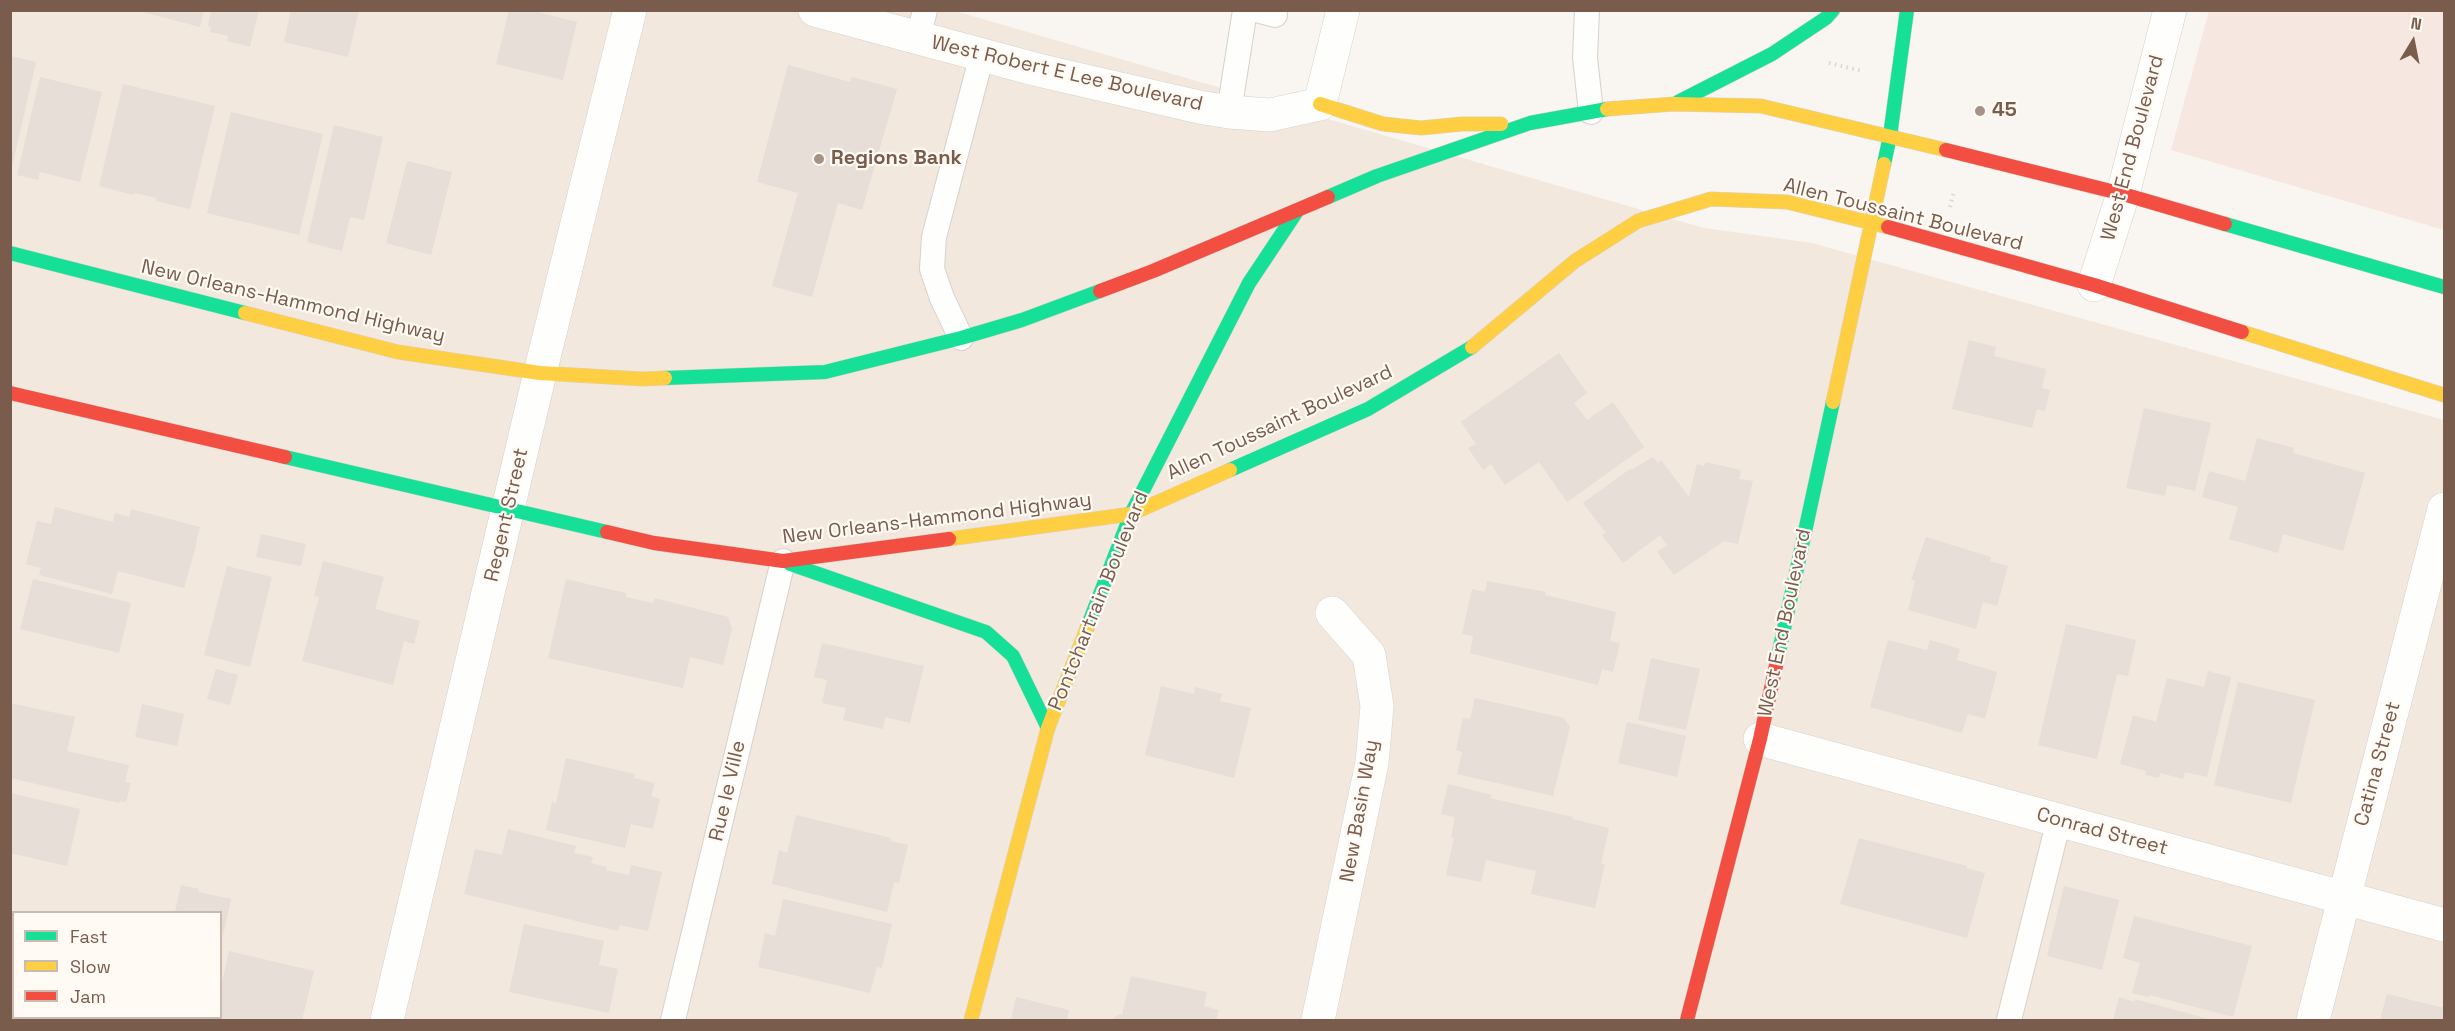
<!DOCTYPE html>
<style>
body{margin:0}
#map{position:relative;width:2455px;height:1031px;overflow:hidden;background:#f9f5f0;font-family:"Space Grotesk",sans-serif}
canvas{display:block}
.frame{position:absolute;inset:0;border:12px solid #7a5c4d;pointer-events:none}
.legend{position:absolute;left:12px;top:911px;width:210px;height:108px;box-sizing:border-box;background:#fffaf3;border:2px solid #cabbb1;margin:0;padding:8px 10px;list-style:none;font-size:18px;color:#7a5c4d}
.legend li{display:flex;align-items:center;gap:12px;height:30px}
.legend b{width:30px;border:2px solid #cabbb1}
.north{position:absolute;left:2383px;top:12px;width:60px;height:60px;-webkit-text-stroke:4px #fffaf3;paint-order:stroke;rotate:10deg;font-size:16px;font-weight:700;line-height:24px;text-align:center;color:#7a5c4d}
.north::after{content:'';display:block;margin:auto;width:21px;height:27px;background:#7a5c4d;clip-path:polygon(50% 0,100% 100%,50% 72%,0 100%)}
</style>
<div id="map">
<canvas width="2455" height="1031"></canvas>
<div class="frame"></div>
<ul class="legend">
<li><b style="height:8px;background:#16e098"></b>Fast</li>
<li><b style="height:8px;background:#ffcf43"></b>Slow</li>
<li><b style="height:8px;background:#f24e42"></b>Jam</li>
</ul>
<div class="north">N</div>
</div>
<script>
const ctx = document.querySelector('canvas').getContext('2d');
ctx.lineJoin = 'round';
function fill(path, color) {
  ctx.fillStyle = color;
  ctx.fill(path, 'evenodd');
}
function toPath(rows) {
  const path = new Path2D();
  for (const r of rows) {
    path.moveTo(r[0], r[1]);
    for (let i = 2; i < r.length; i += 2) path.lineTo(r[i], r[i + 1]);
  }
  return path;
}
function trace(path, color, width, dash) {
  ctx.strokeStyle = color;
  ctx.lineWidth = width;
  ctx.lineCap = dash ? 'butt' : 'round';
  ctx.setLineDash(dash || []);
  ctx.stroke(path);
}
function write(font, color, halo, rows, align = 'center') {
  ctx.font = font + ' "Space Grotesk",sans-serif';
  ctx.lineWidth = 4.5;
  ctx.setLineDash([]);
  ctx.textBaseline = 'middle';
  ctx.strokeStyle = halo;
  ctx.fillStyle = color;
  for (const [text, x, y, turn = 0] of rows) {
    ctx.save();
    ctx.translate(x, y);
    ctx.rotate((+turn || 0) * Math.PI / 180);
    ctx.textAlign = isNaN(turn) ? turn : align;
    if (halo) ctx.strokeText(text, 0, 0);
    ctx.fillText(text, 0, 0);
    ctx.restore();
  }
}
const residential = toPath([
 [10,11,955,11,1704,228,1812,243,2444,420,2444,1020,11,1020],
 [14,912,220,912,220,1018,14,1018]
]);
const commercial = toPath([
 [2209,11,2444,11,2444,230,2171,150]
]);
const building = toPath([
 [135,10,204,10,200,27],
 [211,10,259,10,250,47,227,41,228,36,210,32,211,27,208,26],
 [291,10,359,10,348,57,284,42],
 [509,10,529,10,577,22,563,80,496,64],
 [10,56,36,62,11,171,10,171],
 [788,65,850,82,852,77,897,89,862,210,838,203,812,297,772,286,798,193,757,182],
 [40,77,102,92,80,182,40,172,38,180,17,175],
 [123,84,215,106,190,209,156,201,157,198,134,193,133,195,99,186],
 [231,112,323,134,299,235,207,213],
 [334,125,383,137,364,220,350,217,342,251,307,242],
 [407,161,452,172,431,255,386,243],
 [1969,340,1996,347,1994,356,2046,369,2042,388,2050,390,2045,411,2037,409,2032,428,1952,409],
 [1559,353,1587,393,1574,403,1587,420,1613,402,1644,447,1567,502,1539,462,1505,485,1491,464,1483,470,1468,448,1476,444,1461,422],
 [2144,408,2211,423,2195,491,2167,485,2165,496,2126,488],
 [2257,438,2294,448,2293,453,2365,473,2343,551,2283,534,2278,553,2229,539,2238,507,2202,497,2209,471,2245,481],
 [1653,457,1658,463,1661,460,1689,497,1697,464,1704,466,1706,462,1741,470,1739,479,1753,481,1738,544,1724,541,1674,575,1657,552,1667,545,1660,535,1623,563,1602,535,1606,533,1583,503,1630,469,1633,469],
 [55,507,113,522,115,513,129,517,131,509,200,527,196,542,197,542,184,588,118,571,112,594,39,575,41,568,26,564,37,521,51,524],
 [261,534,306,544,301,566,256,557],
 [1926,537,1991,557,1990,561,2008,566,1997,606,1983,602,1976,629,1908,610,1915,581,1911,580],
 [323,561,384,577,375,609,420,621,414,644,404,641,393,685,302,661,319,597,314,596],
 [227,566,272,577,250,667,204,655],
 [33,579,131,603,119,653,20,629],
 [566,579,626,593,626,597,653,603,655,598,728,617,732,629,723,665,690,657,683,688,548,658],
 [1487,581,1546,592,1545,595,1616,612,1610,641,1620,643,1613,672,1602,669,1598,685,1470,653,1473,636,1462,634,1472,589,1485,592],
 [2066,624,2136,640,2128,676,2117,674,2097,759,2038,745],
 [1888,640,1927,650,1930,640,1960,649,1957,660,1997,672,1985,719,1968,714,1962,733,1870,707],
 [822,643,924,666,910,723,885,717,883,729,843,720,846,708,822,703,827,680,814,677],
 [1651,658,1700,669,1686,730,1638,720],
 [216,669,238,675,230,705,207,699],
 [2208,671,2231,677,2207,777,2185,772,2183,779,2160,773,2159,778,2145,775,2146,771,2120,764,2133,715,2156,722,2167,678,2204,687],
 [2238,682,2315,700,2291,803,2214,785],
 [1161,686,1194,694,1195,687,1222,694,1220,701,1251,708,1234,778,1145,755],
 [1475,698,1564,718,1570,727,1553,796,1457,774,1462,752,1456,750,1463,718,1470,719],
 [10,703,75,717,67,751,129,765,125,782,131,783,126,802,120,801,119,803,10,778],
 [142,704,184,714,177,746,135,737],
 [1627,722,1686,736,1677,777,1618,763],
 [566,758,635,774,634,778,655,783,651,796,660,799,653,829,631,824,625,848,546,830,552,802,556,803],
 [1448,784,1492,795,1490,798,1573,817,1573,819,1609,828,1601,864,1605,864,1595,908,1531,894,1536,871,1486,860,1481,882,1446,875,1454,838,1451,837,1455,817,1441,814],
 [10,793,80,809,67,866,10,853],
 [796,815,891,838,890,841,908,845,899,883,894,882,887,912,772,884,779,850,787,853],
 [508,829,576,846,574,853,593,857,591,863,607,867,606,870,629,875,631,865,662,872,648,931,620,925,618,931,464,894,475,849,502,855],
 [1859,838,1967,866,1966,868,1985,873,1967,938,1840,904],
 [181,885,199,889,198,892,231,899,223,936,220,935,220,912,175,912],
 [2064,886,2119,900,2102,970,2047,956],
 [783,899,892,924,882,968,877,967,870,993,758,967,765,933,775,936],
 [2134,916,2252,946,2233,1017,2150,995,2149,997,2132,993,2140,963,2123,958],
 [524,924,604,941,599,965,618,969,609,1013,509,992],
 [10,939,14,939,14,1018,18,1018,18,1020,10,1020],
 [229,951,314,971,302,1020,220,1019,220,981,222,982],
 [1131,976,1207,992,1204,1006,1219,1010,1216,1020,1111,1020,1120,1014,1122,1015],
 [2387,994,2444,1008,2444,1020,2380,1020],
 [1016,997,1069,1010,1067,1020,1011,1020],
 [2119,997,2135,1002,2135,999,2212,1020,2113,1020]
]);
const path = toPath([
 [1829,63,1862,71],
 [1950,207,1954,191]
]);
const lane = toPath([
 [1256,10,1275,15],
 [1587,10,1585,58,1591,112],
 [918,39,925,10],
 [1229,112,1245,10],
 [961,338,942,298,932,269,934,237,982,55],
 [673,1020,783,561],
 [2009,1020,2059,820]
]);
const street = toPath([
 [815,10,1038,70,1199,107,1229,112,1270,115,1320,104,1343,10],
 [2094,285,2123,194,2170,10],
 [1760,739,2444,925],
 [387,1020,540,373,630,10],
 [1318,1020,1372,763,1377,706,1369,655,1332,613],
 [2313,1020,2444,509]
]);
const fast = toPath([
 [1678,102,1772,54,1826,18,1833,10],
 [1884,164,1890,136,1907,10],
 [1328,197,1377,176,1530,123,1607,109],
 [2225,224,2444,287],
 [10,253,245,313],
 [665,378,825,372,961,338,1022,320,1100,291],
 [285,457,607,532],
 [1230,470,1368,409,1472,347],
 [790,564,986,632,1013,656,1048,728],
 [1087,628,1131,514,1249,283,1297,211],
 [1777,661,1833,402]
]);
const slow = toPath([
 [1320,104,1383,124,1421,128,1462,124,1501,124],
 [1607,109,1674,104,1761,106,1946,150],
 [245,313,398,352,540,373,642,379,665,378],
 [2242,332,2444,395],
 [1472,347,1575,261,1638,221,1711,199,1787,202,1888,227],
 [1833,402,1884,164],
 [949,539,1131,514,1230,470],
 [971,1020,1048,728,1087,628]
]);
const jam = toPath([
 [1946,150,2123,194,2225,224],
 [1888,227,2094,285,2242,332],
 [1100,291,1153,271,1328,197],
 [10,393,285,457],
 [607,532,654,543,783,561,949,539],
 [1687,1020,1760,739,1777,661]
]);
const markers = [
 [1980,111,6,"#a69286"],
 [819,159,6,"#a69286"]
];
const streetNames = [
 ["West Robert E Lee Boulevard",1067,74,13],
 ["West End Boulevard",2133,148,-75],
 ["Allen Toussaint Boulevard",1903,215,14],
 ["New Orleans-Hammond Highway",293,302,13],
 ["Allen Toussaint Boulevard",1280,423,-25],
 ["Regent Street",507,515,-77],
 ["New Orleans-Hammond Highway",937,519,-7],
 ["Pontchartrain Boulevard",1099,601,-68],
 ["West End Boulevard",1785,623,-78],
 ["Catina Street",2378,764,-75],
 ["Rue le Ville",728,791,-77],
 ["New Basin Way",1360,811,-80],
 ["Conrad Street",2102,832,15]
];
const poiNames = [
 ["45",1992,111],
 ["Regions Bank",831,159]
];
fill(residential, '#f2e8de');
fill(commercial, '#f6e8e1');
fill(building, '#e6ded7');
trace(lane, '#d7d1cb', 26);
trace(street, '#d7d1cb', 34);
trace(fast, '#d9d2cb', 15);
trace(slow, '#d9d2cb', 15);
trace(jam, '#d9d2cb', 15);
trace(path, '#dcd5d0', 4, [1.5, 4.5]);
trace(lane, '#fefefd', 24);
trace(street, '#fefefd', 33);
trace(fast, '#16e098', 14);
trace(slow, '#ffcf43', 14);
trace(jam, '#f24e42', 14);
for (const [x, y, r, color] of markers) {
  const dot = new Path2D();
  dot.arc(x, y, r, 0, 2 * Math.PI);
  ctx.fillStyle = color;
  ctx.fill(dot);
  trace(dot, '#fffaf3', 2);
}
write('20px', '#7a5c4d', '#fffaf3', streetNames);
write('bold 20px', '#7a5c4d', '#fffaf3', poiNames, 'left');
</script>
